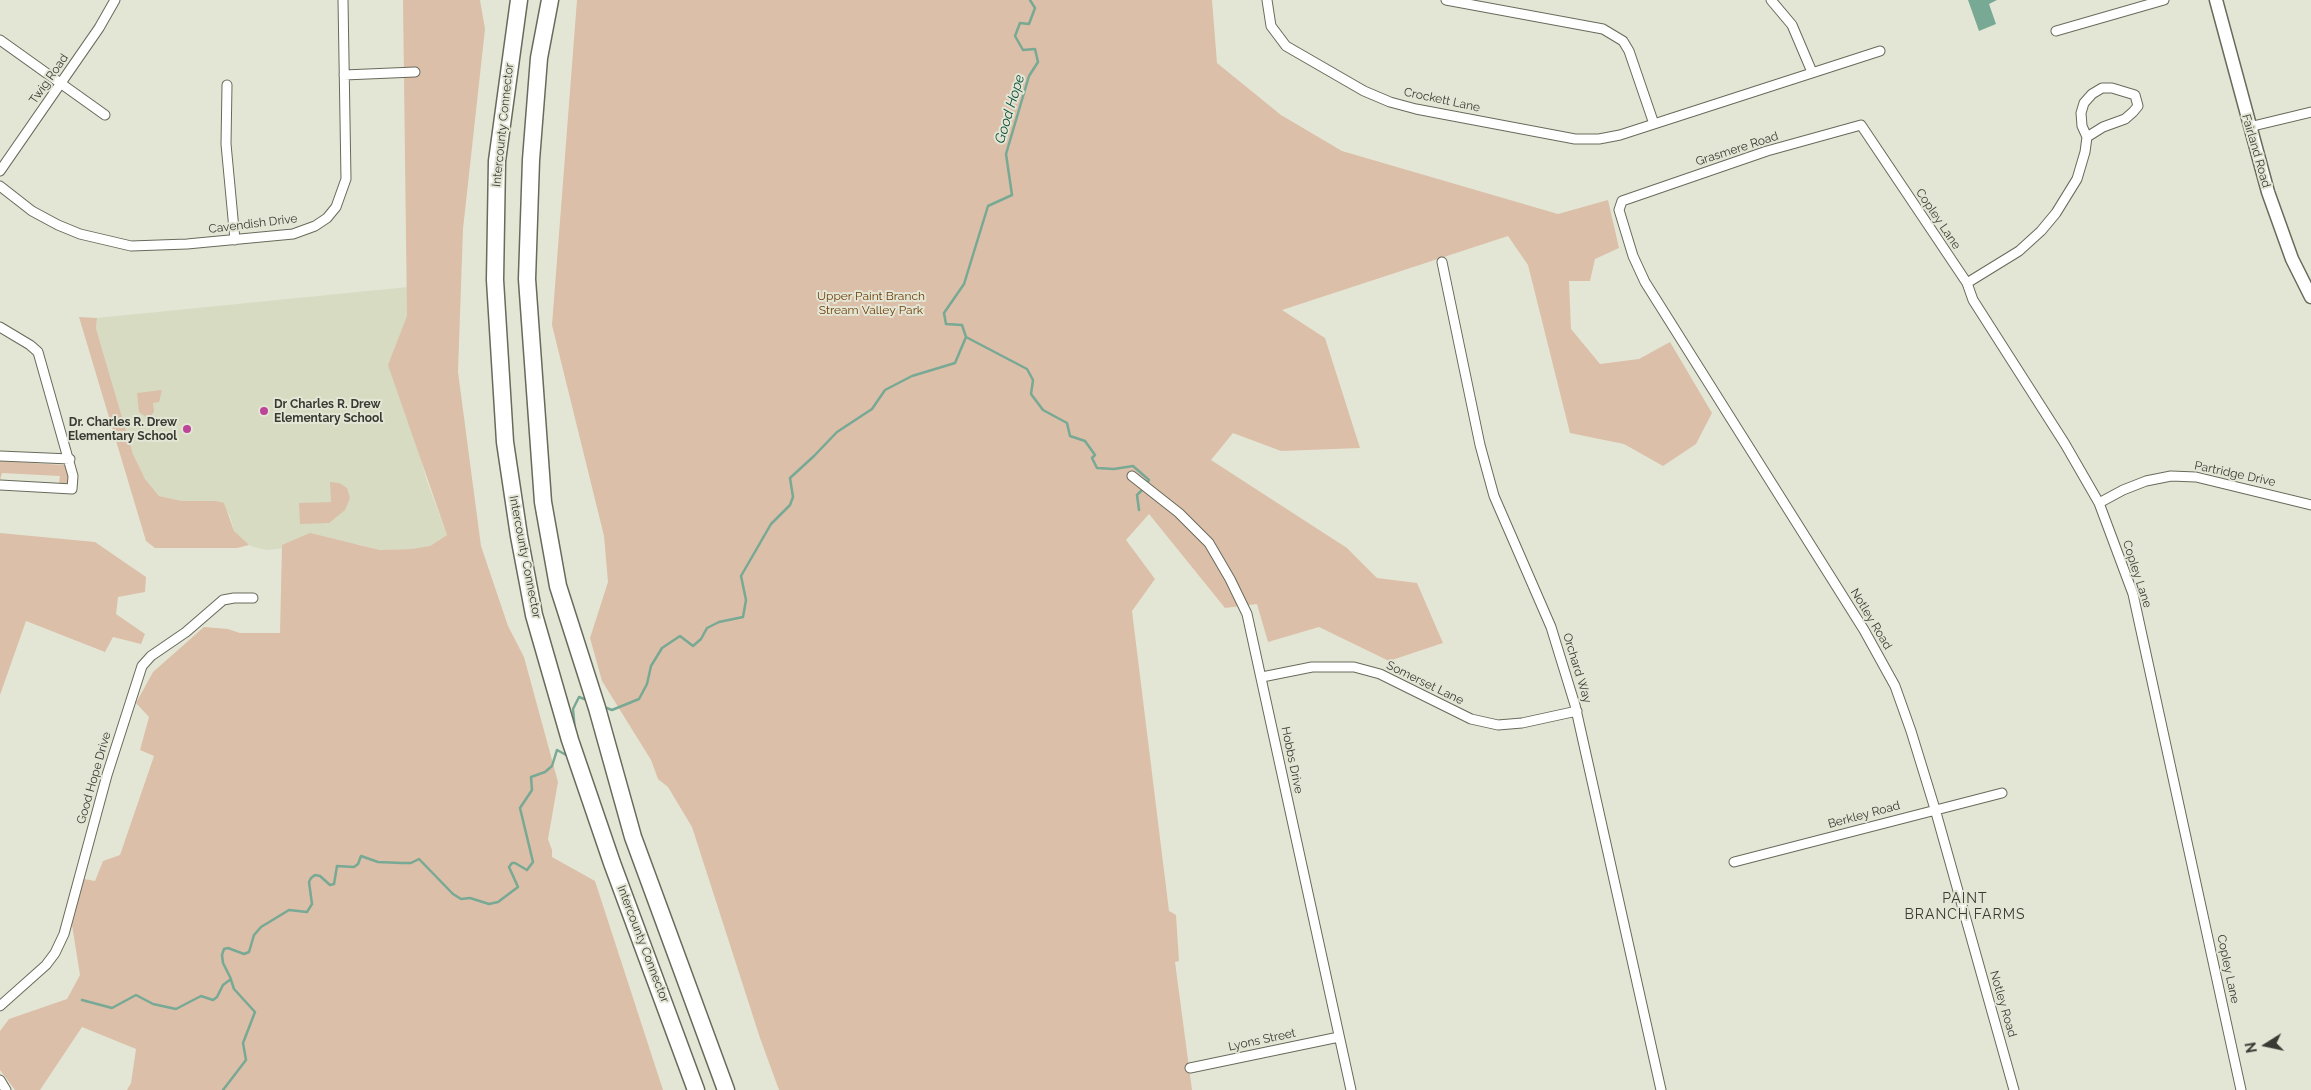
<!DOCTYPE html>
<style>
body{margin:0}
#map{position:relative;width:2311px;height:1090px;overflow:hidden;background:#e4e6d5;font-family:Raleway,sans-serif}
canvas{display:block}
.north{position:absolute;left:2241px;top:1020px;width:50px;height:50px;-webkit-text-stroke:4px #e4e6d5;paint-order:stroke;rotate:260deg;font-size:14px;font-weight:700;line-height:20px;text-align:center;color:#393a33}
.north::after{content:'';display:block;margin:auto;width:18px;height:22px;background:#393a33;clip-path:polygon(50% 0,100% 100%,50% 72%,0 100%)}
</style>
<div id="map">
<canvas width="2311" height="1090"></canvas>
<div class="north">N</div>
</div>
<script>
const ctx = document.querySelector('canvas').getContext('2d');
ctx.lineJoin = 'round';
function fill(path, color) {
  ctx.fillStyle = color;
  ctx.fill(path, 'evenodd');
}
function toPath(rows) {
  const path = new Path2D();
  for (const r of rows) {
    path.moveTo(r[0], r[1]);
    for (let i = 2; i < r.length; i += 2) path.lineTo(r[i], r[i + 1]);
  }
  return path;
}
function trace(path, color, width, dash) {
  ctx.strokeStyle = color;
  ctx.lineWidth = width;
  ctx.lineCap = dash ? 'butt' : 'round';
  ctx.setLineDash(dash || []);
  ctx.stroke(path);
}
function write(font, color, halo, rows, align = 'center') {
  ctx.font = font + ' Raleway,sans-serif';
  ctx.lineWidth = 4;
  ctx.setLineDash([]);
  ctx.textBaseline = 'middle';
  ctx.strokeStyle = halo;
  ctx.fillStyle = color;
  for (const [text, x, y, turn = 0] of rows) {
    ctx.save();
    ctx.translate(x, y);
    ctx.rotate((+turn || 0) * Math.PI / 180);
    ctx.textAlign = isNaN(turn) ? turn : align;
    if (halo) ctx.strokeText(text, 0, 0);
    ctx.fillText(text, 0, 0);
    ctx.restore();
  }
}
const built = toPath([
 [408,287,412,429,427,481,447,535,430,546,411,549,380,550,357,544,331,543,267,550,253,547,242,541,234,531,230,516,216,501,182,501,159,496,145,479,133,454,96,328,97,318]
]);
const green = toPath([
 [403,0,480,0,485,29,463,229,458,372,481,546,508,626,524,657,558,782,548,839,552,850,552,857,595,881,663,1090,127,1090,131,1083,136,1049,82,1027,40,1090,15,1090,0,1070,0,1031,9,1019,67,999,80,975,72,925,84,879,95,881,103,861,120,855,154,756,140,750,149,717,136,703,153,672,204,627,228,629,240,633,280,633,282,545,310,533,380,550,411,549,430,546,447,535,388,365,407,316],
 [577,0,1212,0,1217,63,1281,115,1342,151,1558,214,1608,200,1619,248,1595,259,1590,281,1569,281,1571,329,1600,364,1639,359,1670,342,1712,413,1696,444,1663,466,1624,444,1570,433,1528,265,1508,236,1282,310,1325,338,1360,448,1281,451,1233,433,1211,460,1347,548,1377,578,1417,583,1443,643,1389,661,1319,627,1268,642,1257,604,1225,608,1149,514,1126,540,1155,579,1132,611,1169,911,1176,915,1179,961,1175,962,1192,1090,779,1090,760,1038,692,827,668,787,658,779,651,760,602,681,590,638,608,582,604,536,552,325],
 [79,317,97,318,96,328,102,349,133,454,145,479,159,496,182,501,216,501,224,503,234,531,249,545,237,548,155,548,146,541],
 [162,390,159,402,153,403,154,411,151,417,146,417,139,412,137,393],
 [0,461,64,465,69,469,68,481,66,485,59,483,60,476,2,473,0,480],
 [330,482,339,483,347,488,350,498,345,510,329,523,300,524,299,503,331,502],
 [0,533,95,542,146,577,145,592,118,597,116,614,145,634,141,644,113,637,105,652,26,621,0,695]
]);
const water = toPath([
 [1968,0,1997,0,1989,4,1996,24,1979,31]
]);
const stream = toPath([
 [966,337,1027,369,1033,380,1031,394,1043,410,1067,423,1070,436,1085,441,1095,455,1092,458,1097,468,1114,469,1133,466,1149,480,1146,484],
 [1139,510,1137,495,1143,489],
 [604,707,612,710,639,699,647,684,651,666,662,648,680,636,693,646,701,639,707,628,719,622,743,617,746,600,741,576,771,524,790,505,793,497,790,478,814,456,837,432,872,409,885,390,912,376,955,363,966,337,962,325,946,324,944,313,964,284,988,206,1012,195,1006,154,1029,76,1038,62,1035,49,1023,50,1015,36,1020,23,1029,24,1035,8,1030,0],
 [575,731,573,709,579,697,587,700],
 [82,1000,112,1008,136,995,153,1004,176,1009,201,996,213,1000,217,997,223,985,231,979,223,963,222,955,224,949,228,948,244,954,249,952,254,935,261,927,289,910,307,912,312,904,309,882,311,878,315,875,320,876,330,885,334,884,337,866,354,867,358,864,361,856,378,862,402,863,411,863,419,859,453,894,461,899,470,898,489,904,498,902,518,887,509,867,512,863,515,863,527,870,533,862,520,808,532,790,531,777,545,772,552,766,557,750,568,756],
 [223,1090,246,1060,243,1043,255,1012,234,989,231,980]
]);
const street = toPath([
 [1267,0,1271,26,1286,46,1364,91,1390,102,1416,109,1575,139,1599,139,1620,135,1654,124,1629,51,1623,41,1603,29,1446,0],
 [1771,0,1792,25,1812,72],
 [2056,31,2164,0],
 [0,40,105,115],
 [344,75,415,72],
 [227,85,226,144,235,240],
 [1654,124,1880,51],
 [2249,127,2311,112],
 [0,171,99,28,115,0],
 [0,186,32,211,58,225,80,234,131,246,187,244,293,234,315,226,327,218,336,207,346,179,343,0],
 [1442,262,1480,445,1494,496,1551,627,1575,705,1661,1090],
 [1967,283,2019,251,2041,231,2056,213,2077,179,2085,152,2087,137,2082,126,2081,113,2084,103,2092,94,2102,88,2112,88,2135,95,2138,106,2133,112,2125,119,2103,127,2087,137],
 [0,327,30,345,38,352,73,476,72,489,0,485],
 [0,456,70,459],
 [1132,476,1179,513,1209,543,1230,579,1247,614,1351,1090],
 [2099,503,2123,490,2146,481,2171,476,2196,477,2311,505],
 [1262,677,1312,667,1354,667,1380,674,1471,719,1498,725,1522,723,1577,711],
 [1734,862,2002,793],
 [0,1006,46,965,55,953,64,934,107,775,142,666,151,656,186,632,223,600,234,598,253,598],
 [1190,1068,1339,1037],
 [0,1080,6,1090],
 [2014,1090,1935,809,1911,731,1895,686,1864,630,1645,282,1633,256,1619,210,1622,201,1767,151,1861,125,1967,283,1973,300,2065,444,2099,503,2133,594,2241,1090]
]);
const secondary = toPath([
 [2216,0,2268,192,2292,259,2311,297]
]);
const highway = toPath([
 [519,0,497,161,495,280,505,442,519,536,534,615,570,740,612,863,696,1090],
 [550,0,539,58,531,160,527,279,543,502,558,586,597,708,633,837,726,1090]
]);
const markers = [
 [264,411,5,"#bc459a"],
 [187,429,5,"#bc459a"]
];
const streetNames = [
 ["Twig Road",49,79,-55],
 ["Crockett Lane",1442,100,12],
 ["Intercounty Connector",503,125,-84],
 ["Grasmere Road",1737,149,-18],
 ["Fairland Road",2256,151,74],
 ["Copley Lane",1938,219,56],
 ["Cavendish Drive",253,224,-7],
 ["Partridge Drive",2235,474,12],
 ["Intercounty Connector",525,557,79],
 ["Copley Lane",2137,574,72],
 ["Notley Road",1871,619,59],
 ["Orchard Way",1577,668,73],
 ["Somerset Lane",1425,683,26],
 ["Hobbs Drive",1292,760,78],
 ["Good Hope Drive",94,778,-74],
 ["Berkley Road",1864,815,-15],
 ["Intercounty Connector",643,944,69],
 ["Copley Lane",2228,969,78],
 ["Notley Road",2003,1004,74],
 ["Lyons Street",1262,1040,-12]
];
const parkNames = [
 ["Upper Paint Branch",871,296],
 ["Stream Valley Park",871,310]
];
const poiNames = [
 ["Dr Charles R. Drew",274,404],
 ["Elementary School",274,418],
 ["Dr. Charles R. Drew",177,422,"right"],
 ["Elementary School",177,436,"right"]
];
const waterNames = [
 ["Good Hope",1010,109,-73]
];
const neighbourhoodNames = [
 ["PAINT",1965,899],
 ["BRANCH FARMS",1965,915]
];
fill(built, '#d7dbc2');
fill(green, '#dbbfa9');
fill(water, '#77a994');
trace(stream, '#77a994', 2.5);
trace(street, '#686a5b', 11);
trace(secondary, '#686a5b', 15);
trace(highway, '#686a5b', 19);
trace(street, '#fff', 9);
trace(secondary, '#fff', 12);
trace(highway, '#fff', 16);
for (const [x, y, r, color] of markers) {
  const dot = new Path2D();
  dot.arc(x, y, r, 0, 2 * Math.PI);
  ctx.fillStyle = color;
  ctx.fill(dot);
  trace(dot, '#e4e6d5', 2);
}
write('12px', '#393a33', '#e4e6d5', streetNames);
write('12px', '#6e3c06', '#e4e6d5', parkNames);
write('bold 12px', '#393a33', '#e4e6d5', poiNames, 'left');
write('italic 14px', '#10523d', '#e4e6d5', waterNames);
ctx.letterSpacing = '1px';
write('14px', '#393a33', '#e4e6d5', neighbourhoodNames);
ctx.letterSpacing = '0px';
</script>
